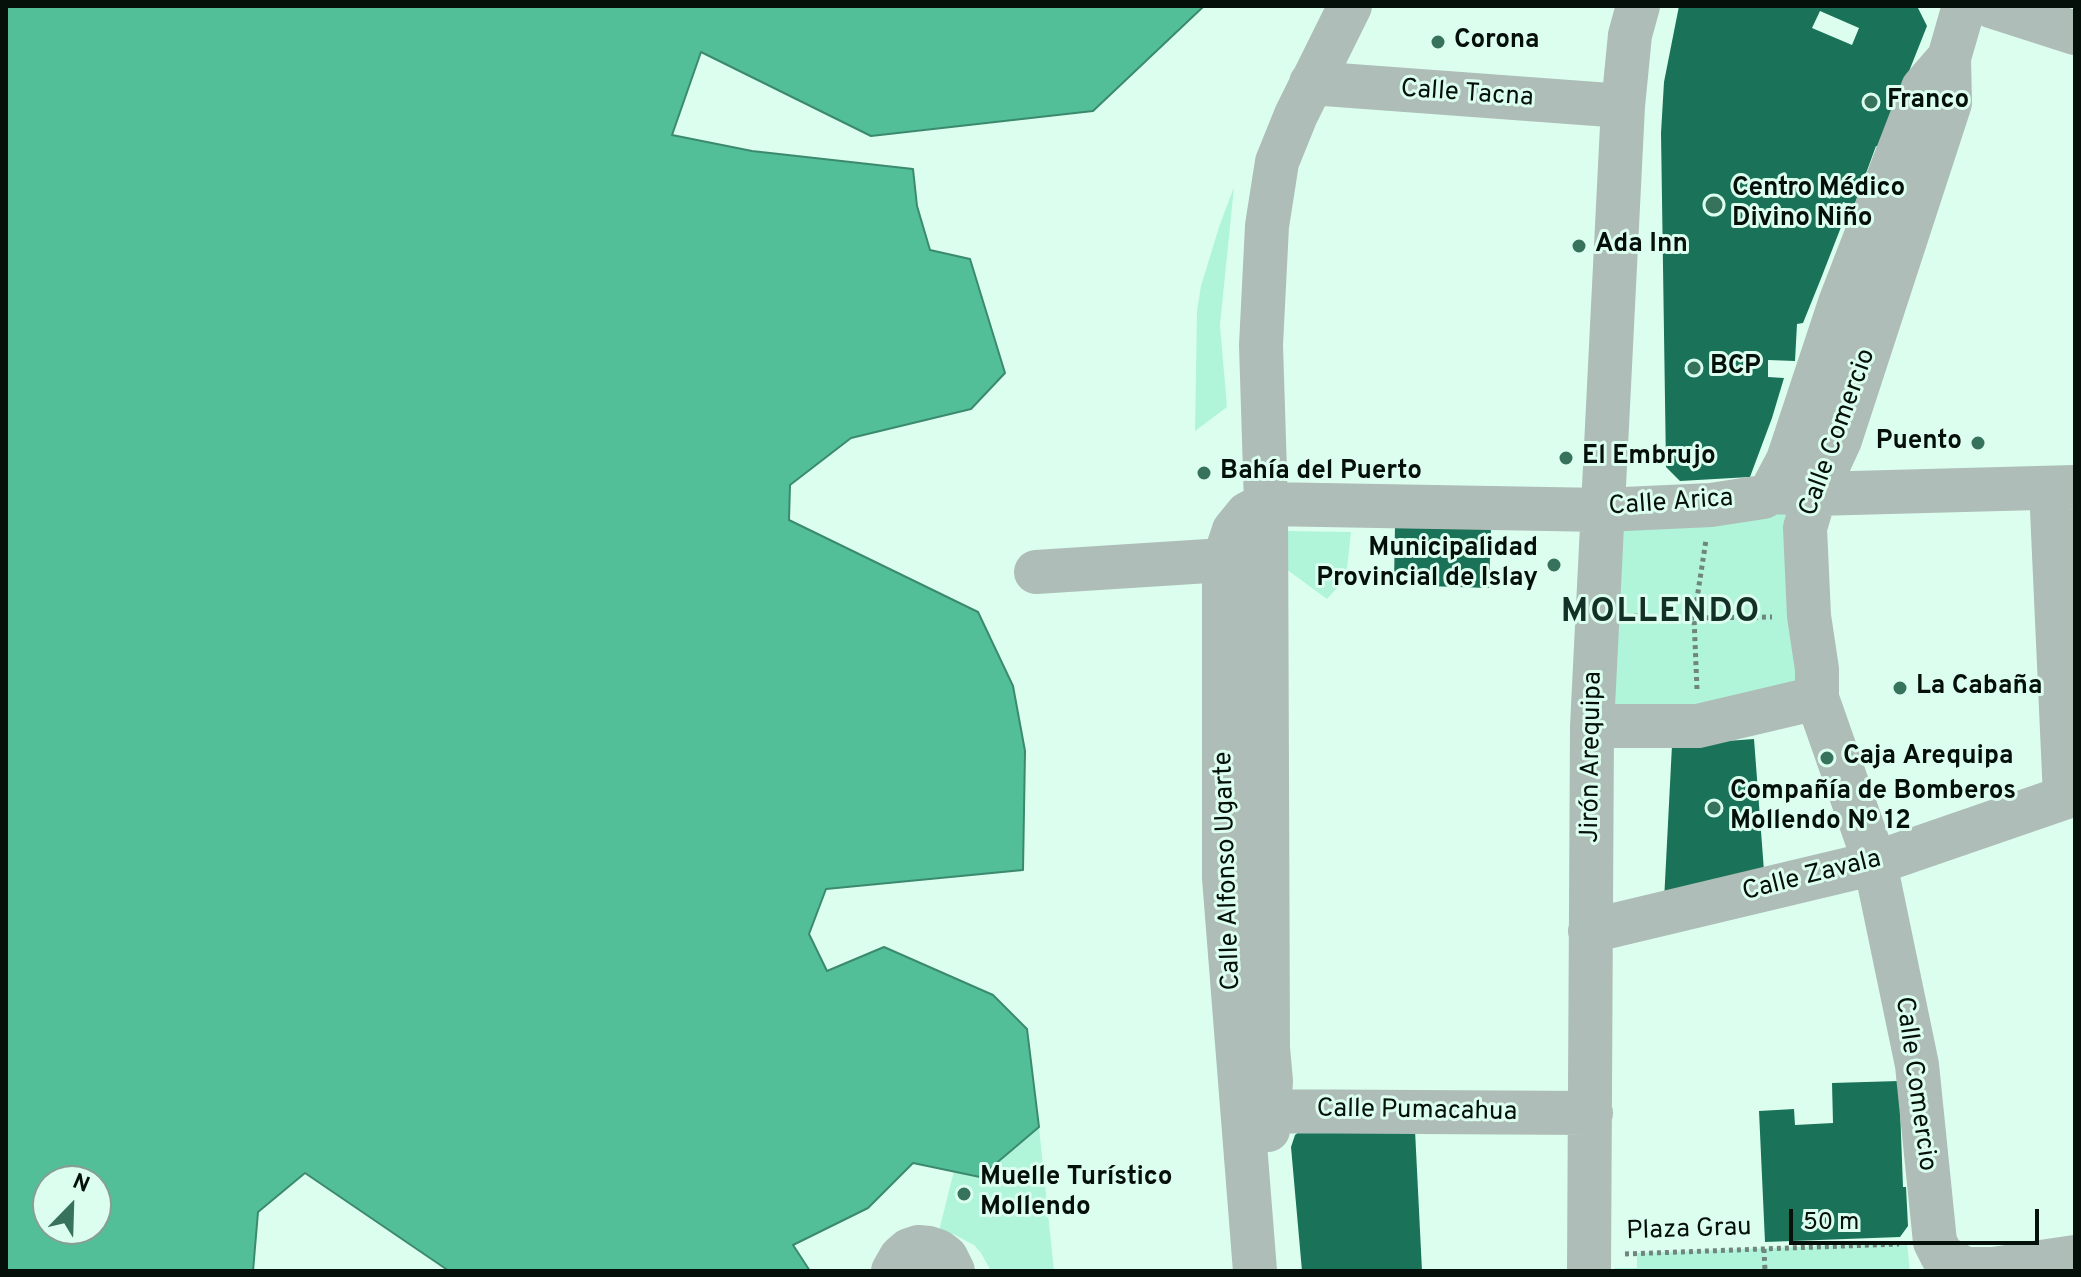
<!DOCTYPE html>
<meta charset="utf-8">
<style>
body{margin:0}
#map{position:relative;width:2081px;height:1277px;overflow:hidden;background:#dcfeef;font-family:Overpass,sans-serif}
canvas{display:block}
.frame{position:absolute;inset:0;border:8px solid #05100b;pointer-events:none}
.north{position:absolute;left:32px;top:1165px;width:80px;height:80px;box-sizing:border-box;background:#dcfeef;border:2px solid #869f94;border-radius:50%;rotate:23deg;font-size:22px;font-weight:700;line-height:32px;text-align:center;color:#05100b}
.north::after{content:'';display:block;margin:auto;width:28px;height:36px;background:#37725c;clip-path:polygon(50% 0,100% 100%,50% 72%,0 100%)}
.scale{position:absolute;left:1789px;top:1209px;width:250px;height:36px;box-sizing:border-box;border:4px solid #05100b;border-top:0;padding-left:10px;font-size:24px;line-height:28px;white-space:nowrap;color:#05100b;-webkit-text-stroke:6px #dcfeef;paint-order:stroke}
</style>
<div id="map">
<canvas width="2081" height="1277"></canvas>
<div class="frame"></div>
<div class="north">N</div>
<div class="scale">50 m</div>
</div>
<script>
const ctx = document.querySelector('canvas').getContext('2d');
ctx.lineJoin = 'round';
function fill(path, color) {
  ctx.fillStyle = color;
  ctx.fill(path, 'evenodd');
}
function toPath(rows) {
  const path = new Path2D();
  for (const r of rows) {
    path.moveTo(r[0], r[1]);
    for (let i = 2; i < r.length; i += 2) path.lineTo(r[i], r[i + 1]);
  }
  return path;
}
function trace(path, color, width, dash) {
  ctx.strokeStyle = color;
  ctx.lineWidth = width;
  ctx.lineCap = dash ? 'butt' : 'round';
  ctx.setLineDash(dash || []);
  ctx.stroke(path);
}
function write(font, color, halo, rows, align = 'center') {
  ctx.font = font + ' Overpass,sans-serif';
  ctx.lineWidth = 6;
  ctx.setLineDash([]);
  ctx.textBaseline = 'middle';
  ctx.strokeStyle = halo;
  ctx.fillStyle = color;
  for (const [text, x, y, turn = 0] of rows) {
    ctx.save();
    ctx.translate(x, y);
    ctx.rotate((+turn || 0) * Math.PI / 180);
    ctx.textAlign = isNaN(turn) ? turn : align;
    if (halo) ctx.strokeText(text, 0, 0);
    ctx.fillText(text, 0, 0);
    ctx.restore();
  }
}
const green = toPath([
 [1234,187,1220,325,1227,407,1195,431,1197,311,1201,286,1219,227],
 [1815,494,1817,698,1592,726,1603,510],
 [1287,531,1351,532,1346,578,1327,599,1286,569],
 [1039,1127,1054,1271,991,1271,981,1253,974,1245,953,1234,939,1231,954,1171,981,1177],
 [1907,1243,1910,1271,1615,1271,1615,1268,1637,1268,1637,1253]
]);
const water = toPath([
 [6,6,1204,6,1093,111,871,136,701,52,672,135,752,151,913,169,917,206,930,250,970,259,1005,373,971,409,851,438,790,485,789,520,978,612,1013,686,1025,751,1023,870,826,889,809,934,827,971,884,947,993,995,1027,1029,1039,1127,980,1177,913,1163,868,1208,793,1245,810,1271,449,1271,305,1173,258,1212,253,1271,6,1271,6,6],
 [48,1181,96,1181,96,1229,48,1229,48,1181]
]);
const building = toPath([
 [1679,6,1917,6,1927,26,1879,147,1876,146,1854,206,1843,202,1837,219,1843,222,1820,281,1803,323,1797,324,1795,361,1768,360,1768,377,1784,378,1772,418,1750,477,1680,481,1666,467,1661,133,1664,82],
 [1820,11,1859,28,1852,45,1812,28],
 [1395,525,1491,528,1489,588,1394,585],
 [1754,739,1764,871,1664,901,1672,745],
 [1899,1081,1903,1187,1906,1187,1908,1226,1900,1237,1765,1242,1759,1111,1794,1109,1795,1125,1833,1123,1832,1083],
 [1304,1128,1415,1130,1422,1271,1302,1271,1291,1147,1295,1135]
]);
const path = toPath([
 [1634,616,1694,618,1772,617],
 [1697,689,1694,618,1706,540],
 [1764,1249,1765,1271],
 [1625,1254,1899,1244]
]);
const minor = toPath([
 [1964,6,1949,58,1950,103,1840,440,1815,494,1805,528,1809,616,1817,669,1817,698,1875,863,1917,1065,1935,1242,1942,1256,1965,1269,1993,1269,2075,1257],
 [1991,6,2075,33],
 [1311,83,1623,106],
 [2051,488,2065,797],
 [1771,492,1788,460,1840,303,1923,88,1949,58],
 [1036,572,1224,560],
 [1592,726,1698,726,1817,698],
 [1590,931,1875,863,2075,794],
 [1243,1111,1591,1113],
 [1268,1130,1271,1081,1268,1048,1266,504,1261,345,1267,226,1277,162,1296,115,1350,6],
 [893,1271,901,1257,909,1250,918,1247,929,1248,938,1251,946,1257,953,1271],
 [1255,1271,1224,878,1224,560,1234,530,1247,514,1266,504,1603,510,1711,505,1763,497,1771,492,1815,494,2075,487],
 [1589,1271,1592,726,1623,106,1630,35,1638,6]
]);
const markers = [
 [1438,42,8,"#37725c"],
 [1871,102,8,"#37725c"],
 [1714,205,10,"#37725c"],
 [1579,246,8,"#37725c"],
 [1694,368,8,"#37725c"],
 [1978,443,8,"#37725c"],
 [1566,458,8,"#37725c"],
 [1204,473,8,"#37725c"],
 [1554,565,8,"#37725c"],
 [1900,688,8,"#37725c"],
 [1827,758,8,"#37725c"],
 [1714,808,8,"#37725c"],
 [964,1194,8,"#37725c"]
];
const poiNames = [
 ["Corona",1454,42],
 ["Franco",1887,102],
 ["Centro Médico",1732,190],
 ["Divino Niño",1732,220],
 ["Ada Inn",1595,246],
 ["BCP",1710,368],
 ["Puento",1962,443,"right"],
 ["El Embrujo",1582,458],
 ["Bahía del Puerto",1220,473],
 ["Municipalidad",1538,550,"right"],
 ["Provincial de Islay",1538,580,"right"],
 ["La Cabaña",1916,688],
 ["Caja Arequipa",1843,758],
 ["Compañía de Bomberos",1730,793],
 ["Mollendo Nº 12",1730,823],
 ["Muelle Turístico",980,1179],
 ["Mollendo",980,1209]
];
const streetNames = [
 ["Calle Tacna",1467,95,4],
 ["Calle Comercio",1839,433,-70],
 ["Calle Arica",1671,504,-4],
 ["Jirón Arequipa",1593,757,-89],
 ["Calle Alfonso Ugarte",1229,871,-92],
 ["Calle Zavala",1812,877,-14],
 ["Calle Comercio",1914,1084,82],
 ["Calle Pumacahua",1417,1112,1],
 ["Plaza Grau",1689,1231,-2]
];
const districtNames = [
 ["MOLLENDO",1661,614]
];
fill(green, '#b0f5d9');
fill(water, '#52bf99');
trace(water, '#3b8a6e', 2);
fill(building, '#1a7358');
trace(path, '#70867c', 5, [4, 4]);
trace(minor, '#aebdb7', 44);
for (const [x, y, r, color] of markers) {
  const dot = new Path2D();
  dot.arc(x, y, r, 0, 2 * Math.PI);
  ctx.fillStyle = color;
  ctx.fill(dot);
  trace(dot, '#dcfeef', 3);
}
write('bold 26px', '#05100b', '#dcfeef', poiNames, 'left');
write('26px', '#05100b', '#dcfeef', streetNames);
ctx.letterSpacing = '2px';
write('bold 34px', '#133026', '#dcfeef', districtNames);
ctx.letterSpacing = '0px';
</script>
